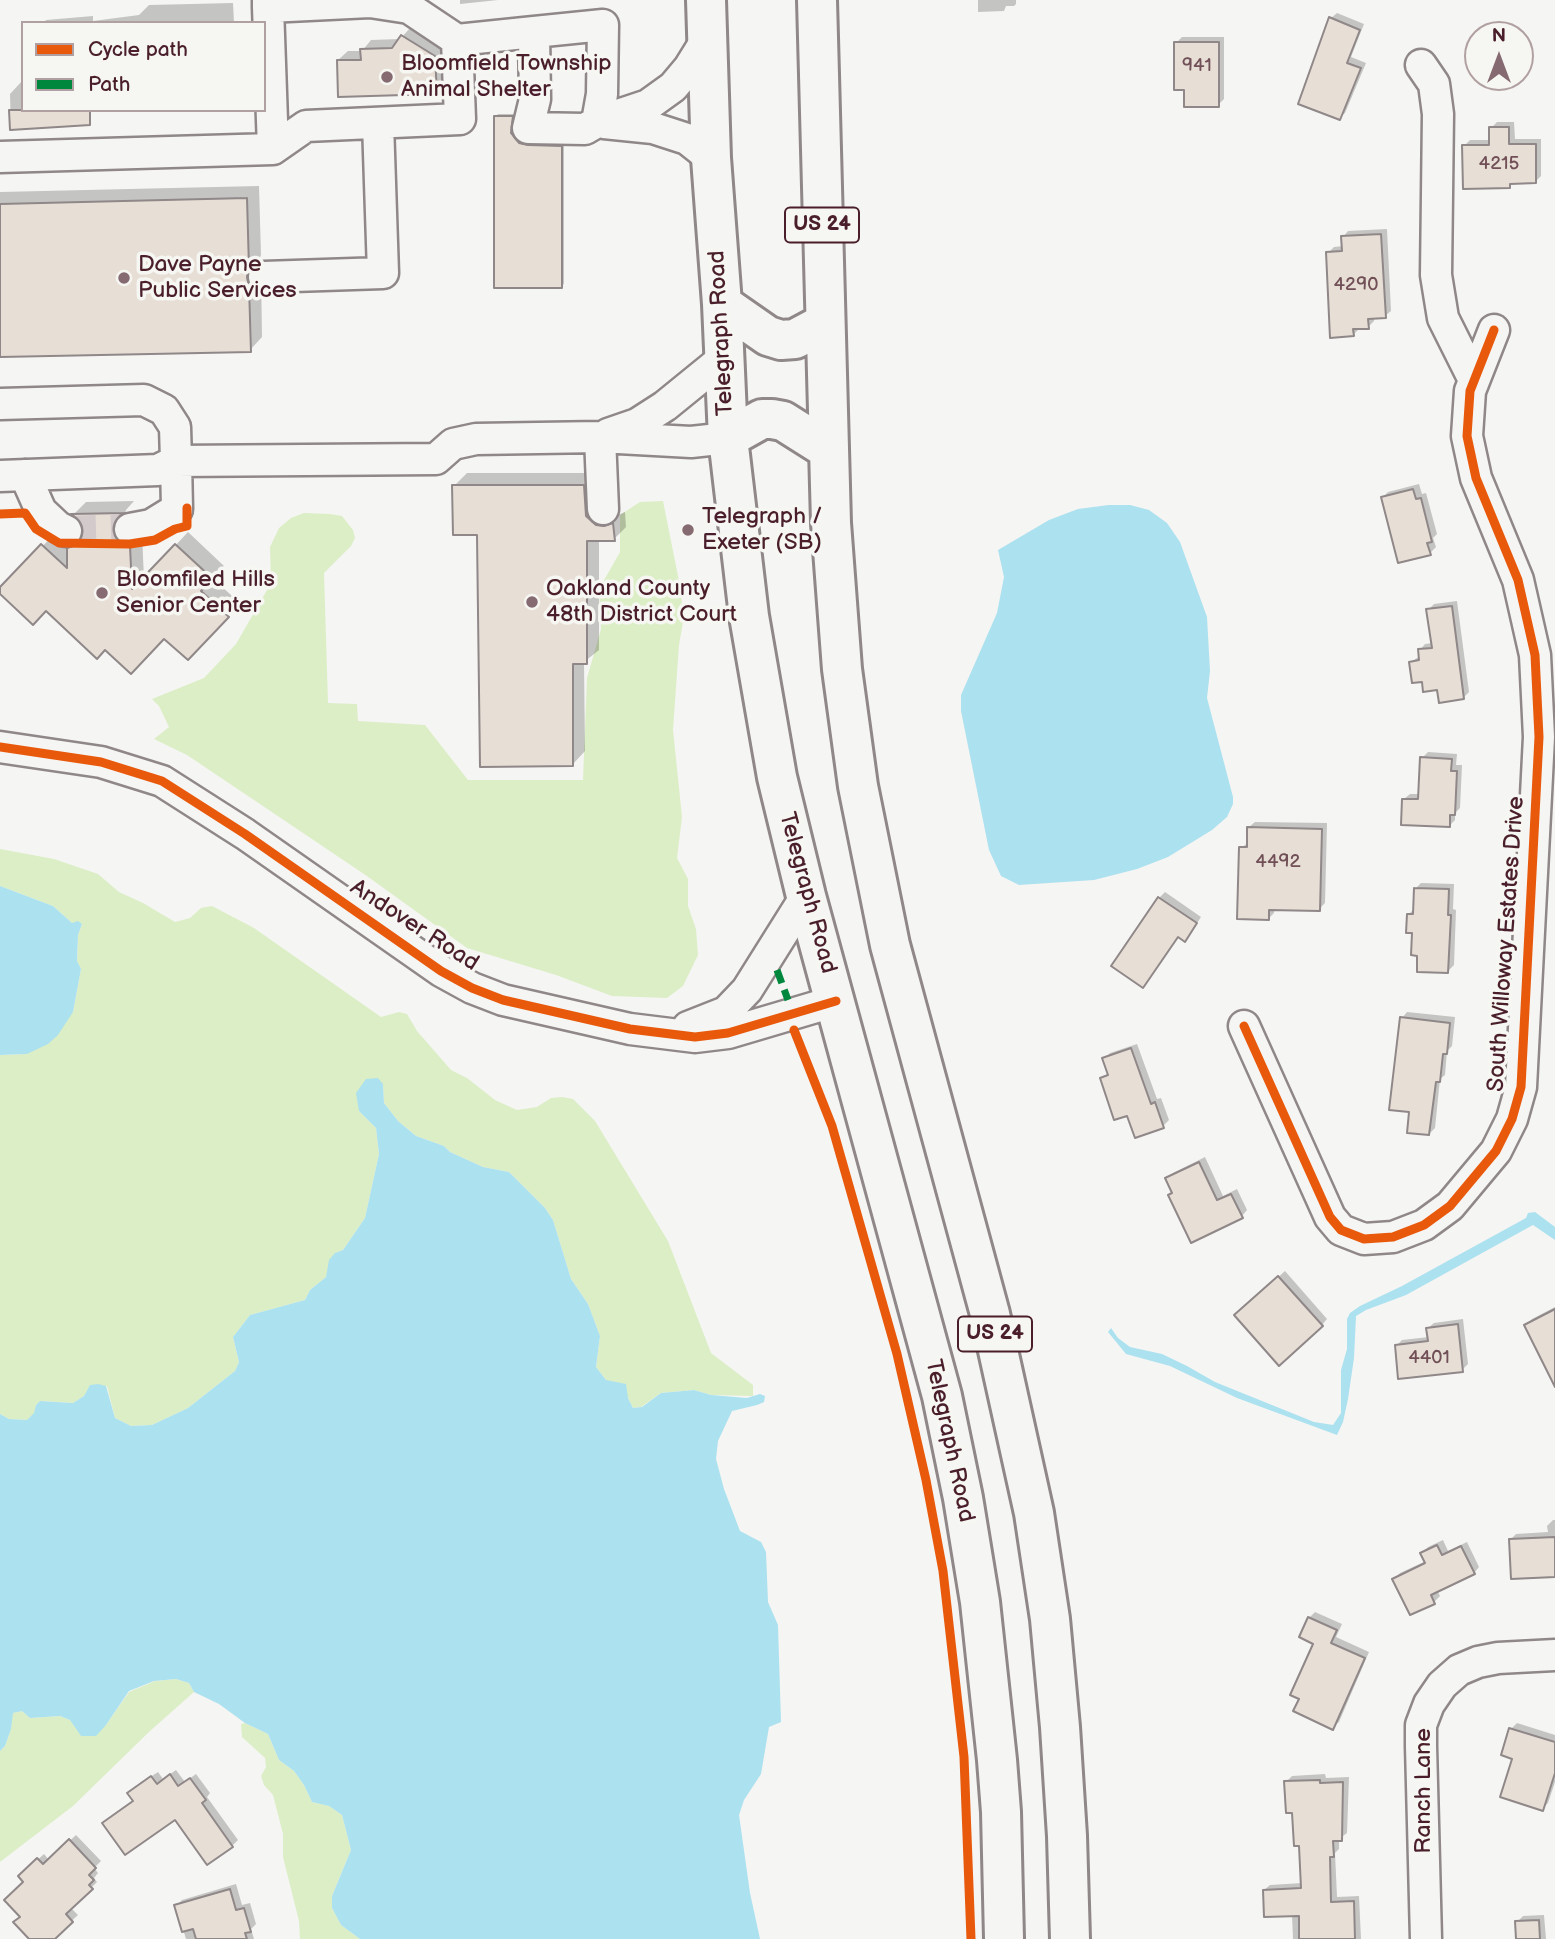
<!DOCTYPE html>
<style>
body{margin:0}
#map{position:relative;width:1555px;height:1939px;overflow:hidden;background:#f5f5f3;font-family:"Balsamiq Sans",sans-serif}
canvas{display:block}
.legend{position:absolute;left:21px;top:21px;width:245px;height:91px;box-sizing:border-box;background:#f6f6f2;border:2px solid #b1a0a2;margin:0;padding:9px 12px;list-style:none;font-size:21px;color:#4a1f2b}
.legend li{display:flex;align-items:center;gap:14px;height:35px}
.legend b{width:35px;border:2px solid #b1a0a2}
.north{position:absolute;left:1464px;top:21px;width:70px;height:70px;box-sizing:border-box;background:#f6f6f2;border:2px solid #b1a0a2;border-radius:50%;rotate:0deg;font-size:19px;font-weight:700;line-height:28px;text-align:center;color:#4a1f2b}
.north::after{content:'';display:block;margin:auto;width:24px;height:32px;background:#866a71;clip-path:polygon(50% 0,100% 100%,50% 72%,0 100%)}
</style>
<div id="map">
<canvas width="1555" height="1939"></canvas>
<ul class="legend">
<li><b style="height:9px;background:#e8590c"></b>Cycle path</li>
<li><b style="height:9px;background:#00873e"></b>Path</li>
</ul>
<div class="north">N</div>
</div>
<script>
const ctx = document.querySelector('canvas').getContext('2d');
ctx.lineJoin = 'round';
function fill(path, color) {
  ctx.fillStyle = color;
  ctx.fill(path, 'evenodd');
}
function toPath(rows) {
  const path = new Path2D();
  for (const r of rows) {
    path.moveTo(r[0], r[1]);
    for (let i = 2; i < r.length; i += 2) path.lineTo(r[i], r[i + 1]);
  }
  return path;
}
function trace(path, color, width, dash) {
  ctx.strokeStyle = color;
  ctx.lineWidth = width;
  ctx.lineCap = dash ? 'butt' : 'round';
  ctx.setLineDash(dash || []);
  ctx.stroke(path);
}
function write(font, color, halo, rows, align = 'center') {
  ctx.font = font + ' "Balsamiq Sans",sans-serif';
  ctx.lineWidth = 7;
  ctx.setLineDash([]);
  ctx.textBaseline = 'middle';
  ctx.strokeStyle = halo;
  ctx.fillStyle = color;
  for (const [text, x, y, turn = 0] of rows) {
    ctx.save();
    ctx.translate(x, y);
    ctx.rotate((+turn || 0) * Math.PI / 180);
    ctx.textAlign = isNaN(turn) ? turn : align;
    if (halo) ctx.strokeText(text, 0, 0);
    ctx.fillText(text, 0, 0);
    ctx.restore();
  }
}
const green = toPath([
 [663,501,681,591,683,622,679,645,673,730,682,817,677,858,688,879,688,906,696,929,698,955,683,986,667,998,612,996,556,975,467,948,364,874,187,755,154,739,169,727,159,706,152,699,204,678,236,644,271,583,270,547,279,528,291,518,304,513,330,514,342,516,353,530,355,538,351,546,324,573,328,703,357,704,358,721,425,725,468,780,583,780,587,678,601,629,599,589,620,552,620,515,640,502],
 [0,849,54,859,98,874,119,892,143,903,175,922,190,918,201,908,212,906,254,928,381,1017,399,1012,407,1014,417,1031,451,1070,467,1078,495,1100,517,1110,537,1107,551,1098,562,1097,573,1099,595,1121,668,1241,711,1353,753,1385,753,1396,711,1395,694,1390,661,1393,641,1407,633,1408,628,1398,606,1380,596,1367,600,1336,588,1304,571,1279,553,1220,545,1208,509,1172,483,1167,450,1152,444,1146,416,1136,398,1121,384,1103,383,1085,359,1111,376,1128,379,1154,365,1218,343,1250,335,1253,326,1277,310,1290,305,1300,250,1315,233,1337,239,1362,235,1371,188,1408,152,1425,131,1426,115,1418,107,1386,90,1386,84,1396,73,1403,40,1401,36,1405,35,1413,27,1420,9,1419,0,1414,0,1055,27,1054,73,1012,81,969,77,961,78,935,82,924,72,923,53,906,0,886],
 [176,1679,189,1683,194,1692,150,1731,73,1806,0,1862,0,1751,5,1746,11,1729,12,1713,22,1711,30,1718,60,1716,70,1720,81,1735,106,1725,129,1692,155,1681],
 [245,1723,268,1734,279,1760,294,1771,304,1785,312,1802,329,1806,342,1815,351,1850,332,1896,332,1908,341,1925,360,1939,300,1939,299,1921,283,1857,283,1834,273,1795,264,1785,261,1776,266,1767,265,1758,242,1737,241,1724]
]);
const water = toPath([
 [1109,505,1130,505,1149,510,1167,523,1180,542,1207,617,1210,671,1207,698,1233,797,1233,804,1227,817,1212,830,1168,857,1137,869,1094,880,1019,885,1001,876,989,850,961,711,961,695,997,613,1004,577,998,550,1049,520,1078,509],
 [0,886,53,906,72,923,78,921,82,924,78,935,77,961,81,969,73,1012,58,1035,48,1044,27,1054,0,1055],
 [378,1078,383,1084,384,1103,398,1121,416,1136,444,1146,450,1152,483,1167,509,1172,545,1208,553,1220,571,1279,588,1304,600,1336,596,1367,606,1380,626,1384,628,1398,633,1408,642,1407,661,1393,694,1390,711,1395,747,1398,760,1394,765,1396,764,1402,757,1405,732,1411,718,1441,716,1459,724,1489,740,1531,761,1542,766,1552,768,1602,778,1625,781,1722,769,1727,761,1774,744,1800,739,1815,750,1893,760,1939,360,1939,341,1925,332,1908,332,1896,351,1850,342,1815,329,1806,312,1802,304,1785,294,1771,279,1760,268,1734,245,1723,219,1704,194,1692,189,1683,176,1679,154,1681,129,1691,106,1725,96,1736,81,1736,70,1720,60,1716,30,1718,22,1711,13,1713,11,1729,5,1746,0,1751,0,1414,9,1419,27,1420,34,1413,36,1405,40,1401,73,1403,84,1396,90,1385,98,1384,106,1386,115,1418,131,1426,152,1425,188,1408,235,1371,239,1362,233,1337,250,1315,305,1300,310,1290,326,1277,329,1260,335,1253,343,1250,365,1218,379,1154,376,1128,359,1111,356,1093,366,1079],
 [1535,1212,1555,1227,1555,1240,1533,1225,1406,1295,1366,1310,1356,1316,1354,1358,1348,1399,1343,1422,1337,1435,1237,1398,1170,1366,1126,1354,1108,1332,1111,1328,1118,1338,1130,1347,1162,1354,1187,1366,1215,1382,1314,1422,1333,1425,1341,1413,1341,1370,1347,1349,1347,1319,1350,1313,1360,1306,1402,1286,1526,1218,1528,1213]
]);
const shadow = toPath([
 [460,0,498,0,460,4],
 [978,0,1016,0,1016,4,1014,6,1006,6,1004,11,978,12],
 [233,3,234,23,43,23,46,20,93,16,93,21,139,15,149,5],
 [1337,13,1364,24,1351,57,1366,63,1345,113,1339,118,1331,18],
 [411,27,443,47,446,83,436,92,338,60,348,51,362,51,371,40,400,39],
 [1182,37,1224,37,1224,99,1218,105,1176,43],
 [22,81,23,110,91,112,79,124,11,128,10,94],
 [498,114,515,114,513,130,521,141,531,144,564,144,564,284,561,286,496,116],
 [1497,122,1514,122,1515,139,1541,139,1541,176,1535,182,1514,182,1509,187,1464,146,1470,140,1491,140,1491,128],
 [259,186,261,255,258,263,261,273,262,337,250,350,0,355,0,192],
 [1387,229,1391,311,1385,316,1374,317,1374,321,1368,327,1359,329,1353,335,1328,253,1334,247,1343,246,1343,237,1348,231],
 [467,473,596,473,608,513,618,515,625,512,626,527,614,539,599,539,599,650,584,662,585,751,573,764,479,533,454,486],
 [1419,484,1422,494,1426,493,1437,534,1433,538,1436,547,1430,553,1382,498,1388,492],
 [134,501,126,510,124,518,142,534,144,579,188,532,224,566,212,578,240,603,200,645,165,637,105,648,46,609,0,592,55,533,70,547,84,535,82,520,74,514,86,502],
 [1457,601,1469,692,1463,698,1424,680,1411,662,1420,656,1420,650,1425,644,1433,643,1428,610,1434,604],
 [1428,752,1457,754,1456,765,1462,765,1460,808,1455,813,1455,820,1449,826,1404,799,1410,794,1420,794,1422,758],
 [1255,822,1327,823,1325,903,1319,909,1274,908,1274,913,1268,919,1241,848,1249,842,1249,827],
 [1421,883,1454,884,1453,909,1456,910,1454,965,1448,971,1414,932,1408,915,1415,908,1415,889],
 [1165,892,1201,917,1190,934,1179,936,1143,986,1159,898],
 [1407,1012,1455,1017,1452,1046,1447,1051,1445,1075,1440,1079,1435,1128,1429,1134,1411,1111,1402,1018],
 [1137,1044,1157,1099,1161,1098,1169,1120,1163,1126,1128,1113,1102,1079,1108,1073,1104,1059,1110,1053],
 [1205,1157,1223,1196,1237,1189,1247,1210,1242,1216,1173,1192,1167,1179,1173,1173],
 [1285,1271,1327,1319,1322,1325,1242,1310],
 [1555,1307,1555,1358,1526,1325,1532,1319],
 [1463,1319,1468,1364,1462,1370,1396,1346,1402,1340,1429,1337,1428,1328,1434,1323],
 [1553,1520,1555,1520,1555,1575,1510,1540,1516,1534,1548,1532,1547,1526],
 [1443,1540,1448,1551,1467,1542,1479,1567,1474,1573,1437,1590,1440,1596,1434,1602,1394,1579,1400,1573,1426,1561,1422,1553,1428,1547],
 [1315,1612,1342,1624,1336,1637,1369,1652,1339,1722,1333,1727,1301,1698,1315,1643,1309,1618],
 [1517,1723,1555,1735,1555,1782,1548,1803,1542,1809,1514,1757,1511,1729],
 [176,1770,185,1782,196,1774,210,1793,207,1797,238,1840,232,1846,175,1817,104,1823,134,1800,135,1787,158,1772,163,1779],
 [1325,1774,1326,1778,1349,1777,1347,1833,1339,1839,1339,1849,1335,1853,1337,1897,1359,1896,1361,1939,1293,1939,1292,1915,1264,1890,1270,1885,1303,1883,1301,1844,1286,1782,1292,1776],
 [76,1835,101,1861,94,1868,98,1873,94,1878,97,1882,71,1908,78,1915,52,1939,31,1939,22,1916,26,1870,44,1854,49,1860],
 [236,1884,242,1905,250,1903,256,1924,251,1929,254,1939,186,1939,176,1906,182,1900],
 [1544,1915,1546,1939,1518,1939,1517,1922,1523,1916]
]);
const building = toPath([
 [1329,17,1360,30,1347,63,1361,68,1340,120,1298,104,1329,17],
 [401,35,435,56,437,94,338,97,337,60,361,60,360,49,392,48,401,35],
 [1174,42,1219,42,1219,107,1184,107,1184,90,1174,90,1174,42],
 [9,110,90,110,90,125,10,130,9,110],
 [494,116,513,116,511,133,519,143,528,145,562,146,562,288,494,288,494,116],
 [1489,127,1509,127,1509,144,1536,144,1536,183,1510,184,1510,188,1463,189,1462,145,1489,145,1489,127],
 [247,198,249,269,247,277,249,286,251,352,0,357,0,204,247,198],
 [1381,234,1386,318,1368,319,1369,329,1353,329,1354,336,1330,338,1326,252,1342,251,1341,236,1381,234],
 [452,485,584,485,586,516,596,525,604,526,613,523,615,541,587,541,587,664,573,664,573,766,480,767,477,535,453,535,452,485],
 [1413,489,1416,499,1421,498,1432,542,1427,543,1431,555,1398,563,1381,497,1413,489],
 [125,513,118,516,114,523,113,532,117,541,130,546,132,589,175,544,213,579,201,591,229,617,188,660,164,639,131,674,105,650,97,659,46,611,33,625,0,594,0,587,41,544,67,568,67,548,76,545,81,539,83,531,80,521,71,514,125,513],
 [1452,606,1464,699,1439,703,1437,690,1423,692,1422,682,1412,683,1409,662,1419,660,1418,649,1432,648,1426,609,1452,606],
 [1420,757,1452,759,1451,771,1457,771,1455,815,1450,815,1450,827,1401,825,1402,799,1418,799,1420,757],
 [1247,827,1322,829,1320,911,1269,910,1269,920,1237,919,1239,847,1247,847,1247,827],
 [1414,888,1449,889,1448,915,1451,915,1448,973,1417,972,1417,956,1411,955,1412,933,1406,933,1407,914,1413,914,1414,888],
 [1158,897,1197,923,1185,942,1178,937,1143,988,1111,966,1158,897],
 [1400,1017,1450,1023,1447,1054,1443,1054,1440,1082,1436,1082,1429,1135,1407,1133,1409,1112,1389,1110,1400,1017],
 [1131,1048,1151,1104,1155,1102,1164,1128,1135,1138,1127,1116,1114,1120,1100,1078,1108,1075,1102,1058,1131,1048],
 [1199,1162,1217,1200,1231,1194,1243,1218,1191,1243,1168,1195,1172,1193,1165,1178,1199,1162],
 [1278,1276,1323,1326,1279,1366,1234,1315,1278,1276],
 [1555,1309,1555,1387,1524,1325,1555,1309],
 [1458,1324,1463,1372,1398,1379,1395,1345,1428,1341,1426,1328,1458,1324],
 [1555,1537,1555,1577,1511,1579,1509,1539,1555,1537],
 [1437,1545,1442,1555,1461,1546,1475,1574,1431,1595,1435,1604,1410,1615,1392,1579,1425,1563,1420,1553,1437,1545],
 [1308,1617,1337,1630,1331,1643,1365,1658,1333,1730,1293,1711,1299,1699,1290,1695,1313,1644,1299,1637,1308,1617],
 [1509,1728,1555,1742,1555,1773,1543,1811,1500,1797,1512,1759,1501,1755,1509,1728],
 [170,1774,178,1786,190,1778,206,1800,202,1803,233,1847,207,1865,175,1820,125,1855,102,1823,133,1801,127,1793,151,1776,157,1784,170,1774],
 [1320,1780,1320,1783,1343,1782,1342,1841,1333,1841,1334,1857,1330,1857,1331,1902,1354,1901,1355,1939,1299,1939,1299,1916,1264,1917,1263,1890,1301,1888,1299,1846,1294,1846,1292,1813,1286,1813,1284,1781,1320,1780],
 [69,1839,96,1868,89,1875,94,1880,89,1885,93,1889,66,1914,73,1922,55,1939,29,1939,13,1922,20,1917,4,1900,23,1882,18,1876,37,1858,43,1864,69,1839],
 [230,1889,236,1910,244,1908,251,1932,245,1933,247,1939,196,1939,193,1929,182,1932,174,1905,230,1889],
 [1539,1920,1540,1939,1516,1939,1515,1921,1539,1920]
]);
const minorTunnel = toPath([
 [66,531,130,529]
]);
const minor = toPath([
 [268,0,268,7,273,149,306,126,460,119,457,40,409,8,370,2,268,7],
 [457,40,534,32],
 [1421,65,1434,84,1438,114,1436,275,1443,318,1474,380],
 [597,122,602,94,603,25,534,32,535,99,528,128,585,129,597,122,648,105,673,87,689,68,707,39],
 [604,123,653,128,687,139,711,158],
 [0,157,273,149],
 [264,277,383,273,378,123],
 [0,404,144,400,164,410,175,427,176,461,158,470,0,476],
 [608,434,637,424,665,406,724,358],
 [600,437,603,509],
 [25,475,41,511,58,527,66,531],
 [130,529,151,525,177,509,176,461,436,459,453,444,476,439,600,437,691,442,728,438],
 [0,747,101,762,162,781,245,834,441,971,472,988,503,1000,630,1029,695,1037,728,1033,836,1001],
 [1244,1026,1330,1217,1341,1230,1364,1239,1393,1237,1424,1225,1450,1206,1496,1151,1512,1119,1521,1087,1539,737,1535,655,1518,580,1476,478,1467,436,1470,391,1494,330],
 [688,1027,726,1012,747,990,806,896],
 [1426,1939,1421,1746,1421,1725,1429,1704,1442,1685,1459,1670,1478,1662,1498,1658,1555,1655]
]);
const highway = toPath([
 [706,0,711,158,722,304,728,438,749,616,777,777,806,896,942,1396,963,1498,980,1602,997,1760,1001,1812,1004,1939],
 [817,0,831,523,842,669,858,786,890,945,990,1314,1034,1513,1050,1619,1060,1727,1067,1836,1070,1939],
 [722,304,768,336,781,340,795,339,825,323],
 [728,438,762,419,772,419,783,421,829,450]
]);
const quiet = toPath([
 [777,970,788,1000]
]);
const cycleway = toPath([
 [0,514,25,513,36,529,59,543,130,544,155,540,175,529,187,526,187,508],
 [0,747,101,762,162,781,245,834,441,971,472,988,503,1000,630,1029,695,1037,728,1033,836,1001],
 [1244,1026,1330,1217,1341,1230,1364,1239,1393,1237,1424,1225,1450,1206,1496,1151,1512,1119,1521,1087,1539,737,1535,655,1518,580,1476,478,1467,436,1470,391,1494,330],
 [794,1030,832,1126,897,1354,926,1480,943,1571,964,1757,971,1939]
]);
const markers = [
 [387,77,7,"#866a71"],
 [124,278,7,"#866a71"],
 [688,530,7,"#866a71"],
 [102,593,7,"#866a71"],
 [532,602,7,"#866a71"]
];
const numberNames = [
 ["941",1197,66],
 ["4215",1499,164],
 ["4290",1356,285],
 ["4492",1278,862],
 ["4401",1429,1358]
];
const shields = [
 [822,225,74],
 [995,1334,74]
];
const shieldNames = [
 ["US 24",822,225],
 ["US 24",995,1334]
];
const poiNames = [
 ["Bloomfield Township",401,64],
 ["Animal Shelter",401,90],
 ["Dave Payne",138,265],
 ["Public Services",138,291],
 ["Telegraph /",702,517],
 ["Exeter (SB)",702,543],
 ["Bloomfiled Hills",116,580],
 ["Senior Center",116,606],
 ["Oakland County",546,589],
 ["48th District Court",546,615]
];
const streetNames = [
 ["Telegraph Road",722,333,-93],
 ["Telegraph Road",807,893,75],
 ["Andover Road",414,926,33],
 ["South Willoway Estates Drive",1507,944,-86],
 ["Telegraph Road",949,1441,78],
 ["Ranch Lane",1424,1791,-90]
];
fill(green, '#dceec6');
fill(water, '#ace1ef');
fill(shadow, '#0003');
fill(building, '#e7dfd6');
trace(building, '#8f8788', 2);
trace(minorTunnel, '#d3cacb', 30, [30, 15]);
trace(minor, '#8f8788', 35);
trace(highway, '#8f8788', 44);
trace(minor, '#f5f5f3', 30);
trace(highway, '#f5f5f3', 38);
trace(quiet, '#00873e', 7, [14, 7]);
trace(cycleway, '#e8590c', 9);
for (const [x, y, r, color] of markers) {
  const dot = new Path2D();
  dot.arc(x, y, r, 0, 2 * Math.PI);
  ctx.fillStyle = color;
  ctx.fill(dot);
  trace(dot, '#f6f6f2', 2.5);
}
write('19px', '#714f56', null, numberNames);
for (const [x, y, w] of shields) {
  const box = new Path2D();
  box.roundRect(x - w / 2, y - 17.5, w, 35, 5);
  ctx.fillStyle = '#f6f6f2';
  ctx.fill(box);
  trace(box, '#4a1f2b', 2);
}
write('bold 21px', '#4a1f2b', null, shieldNames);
write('23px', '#4a1f2b', '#f6f6f2', poiNames, 'left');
write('23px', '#4a1f2b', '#f6f6f2', streetNames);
</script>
